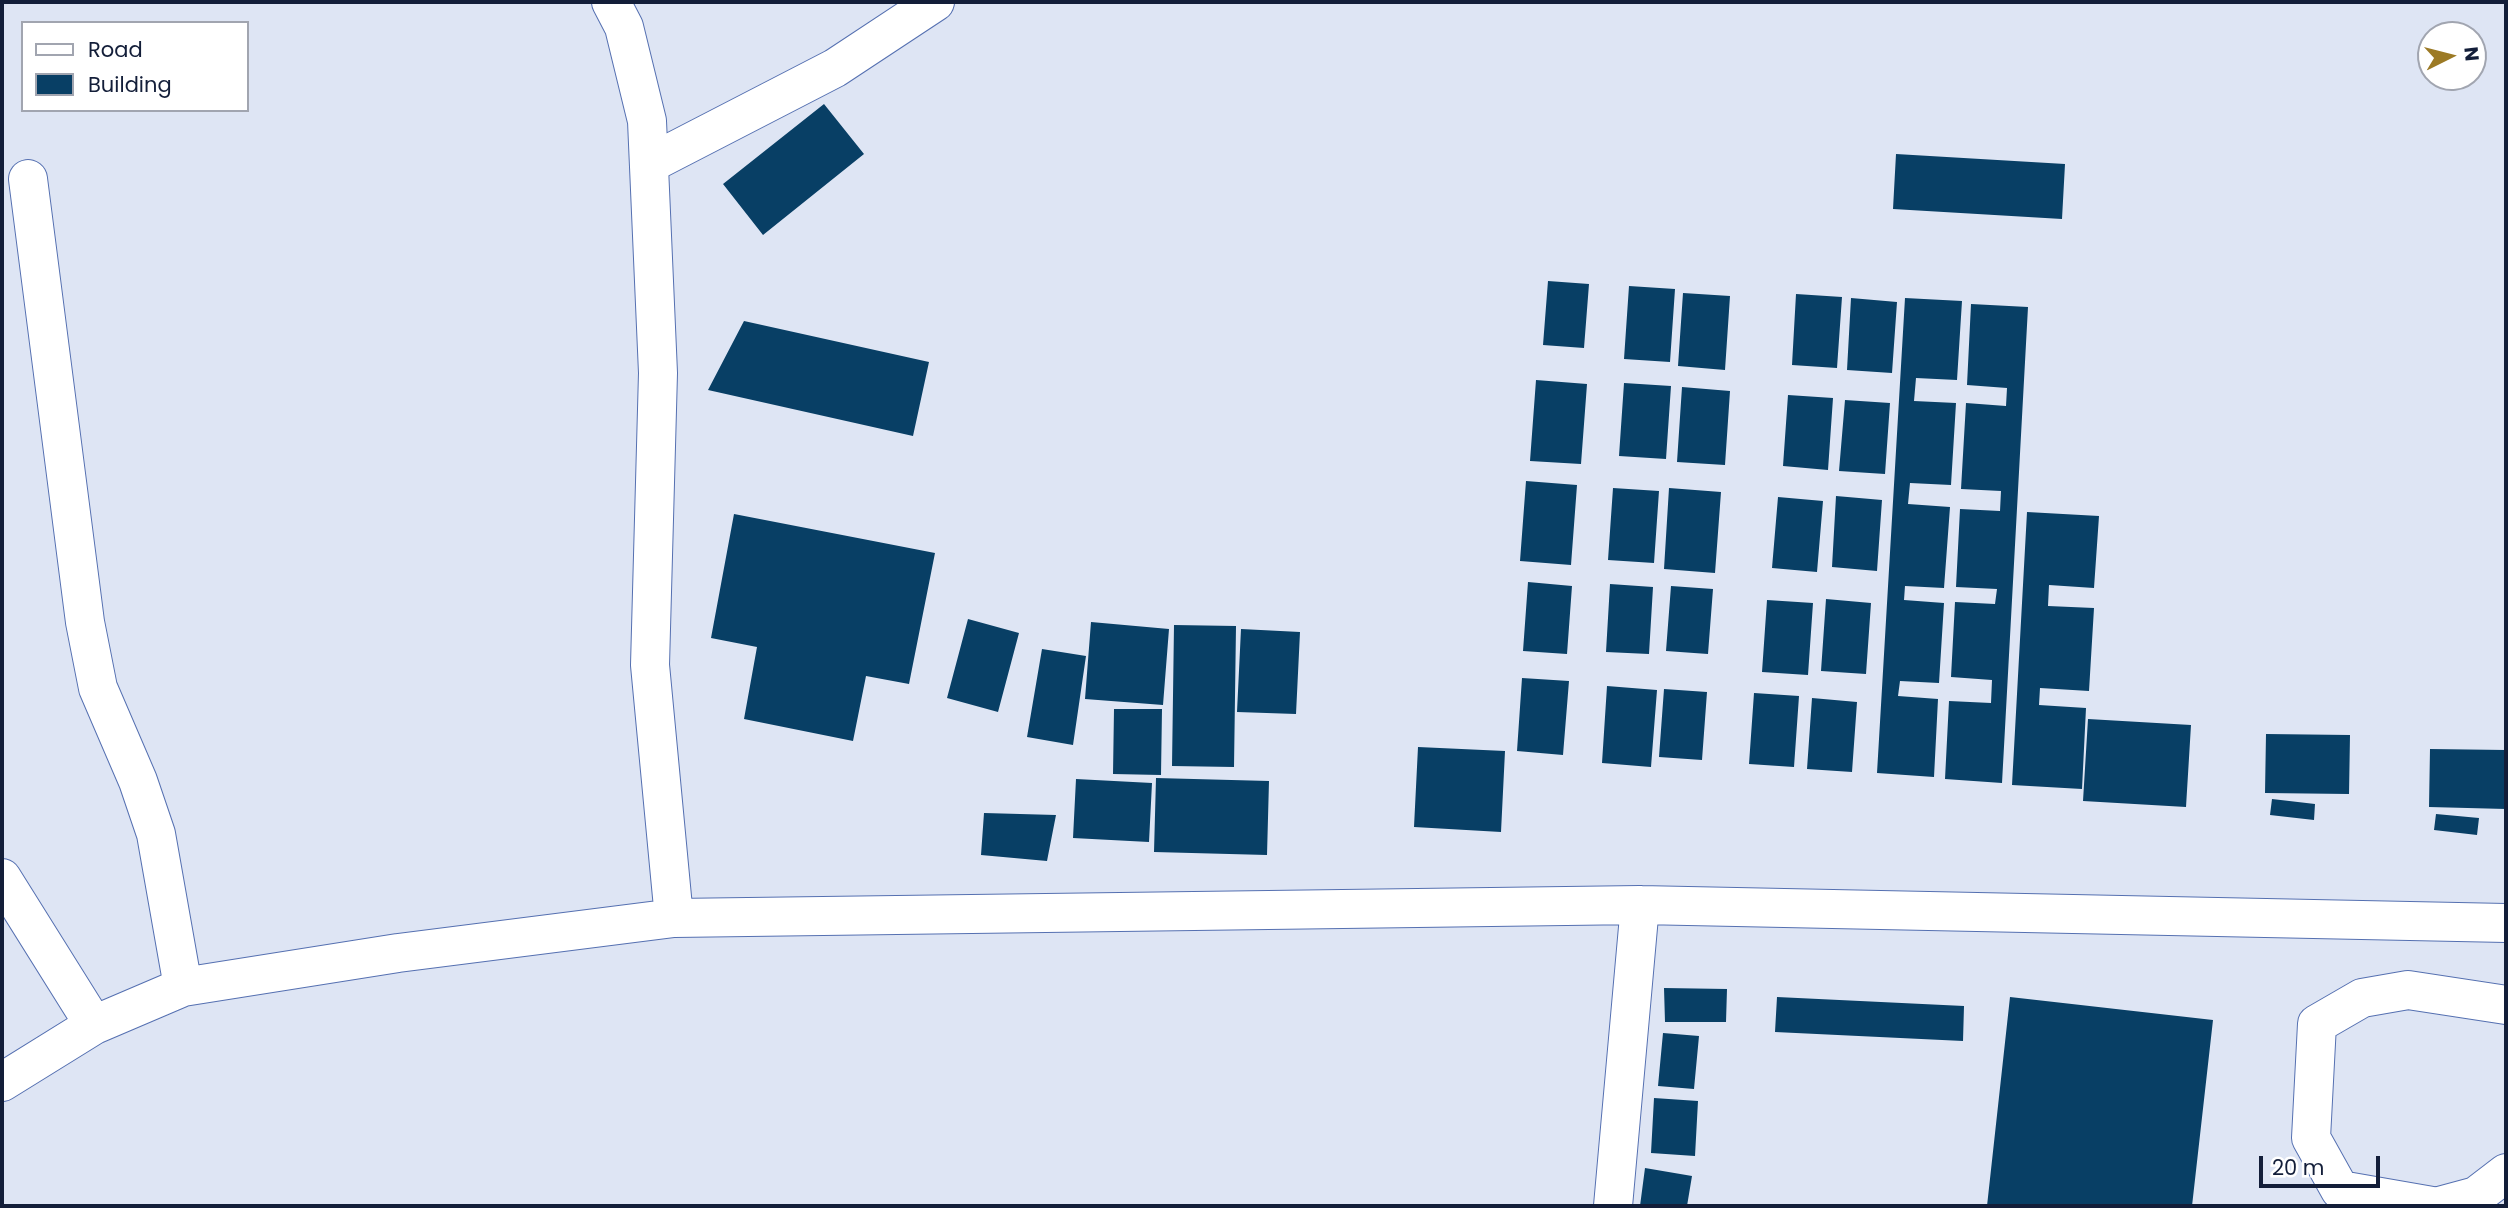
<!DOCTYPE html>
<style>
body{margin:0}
#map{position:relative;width:2508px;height:1208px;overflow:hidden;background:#dee5f4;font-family:Poppins,sans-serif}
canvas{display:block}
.frame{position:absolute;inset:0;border:4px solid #131e39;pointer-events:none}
.legend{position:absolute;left:21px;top:21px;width:228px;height:91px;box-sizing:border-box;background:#fff;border:2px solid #a1a5b0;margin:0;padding:9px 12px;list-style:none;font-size:21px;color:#131e39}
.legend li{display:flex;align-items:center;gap:14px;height:35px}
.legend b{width:35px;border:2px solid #a1a5b0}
.north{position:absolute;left:2417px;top:21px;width:70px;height:70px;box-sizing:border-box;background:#fff;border:2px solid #a1a5b0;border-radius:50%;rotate:84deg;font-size:19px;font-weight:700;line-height:28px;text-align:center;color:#131e39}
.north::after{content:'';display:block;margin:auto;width:24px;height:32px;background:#9c7a25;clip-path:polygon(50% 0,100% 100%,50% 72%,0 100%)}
.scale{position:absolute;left:2259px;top:1156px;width:121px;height:32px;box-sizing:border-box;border:4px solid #131e39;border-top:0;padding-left:9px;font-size:21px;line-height:24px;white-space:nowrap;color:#131e39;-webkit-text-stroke:5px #fff;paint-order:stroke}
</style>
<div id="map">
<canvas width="2508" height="1208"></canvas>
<div class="frame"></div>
<ul class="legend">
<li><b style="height:9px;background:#fff"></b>Road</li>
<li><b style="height:19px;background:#083f65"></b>Building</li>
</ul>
<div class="north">N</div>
<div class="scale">20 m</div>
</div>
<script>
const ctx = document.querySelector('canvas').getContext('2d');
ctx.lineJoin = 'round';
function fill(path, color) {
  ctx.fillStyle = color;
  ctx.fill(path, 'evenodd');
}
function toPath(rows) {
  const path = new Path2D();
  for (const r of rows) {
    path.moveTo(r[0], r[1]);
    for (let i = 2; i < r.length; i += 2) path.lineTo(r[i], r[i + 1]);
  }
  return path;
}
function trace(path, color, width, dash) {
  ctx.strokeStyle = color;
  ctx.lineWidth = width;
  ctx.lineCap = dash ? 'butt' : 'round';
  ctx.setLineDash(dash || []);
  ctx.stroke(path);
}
const building = toPath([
 [824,104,864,154,763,235,723,184],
 [1896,154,2065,164,2062,219,1893,209],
 [1548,281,1589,284,1584,348,1543,345],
 [1629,286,1675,289,1670,362,1624,359],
 [1683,293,1730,296,1725,370,1678,366],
 [1796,294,1842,297,1837,368,1792,365],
 [1851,298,1897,302,1892,373,1847,370],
 [1905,298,1962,301,1957,380,1916,378,1914,401,1956,403,1951,485,1910,483,1908,504,1950,507,1944,588,1905,586,1904,600,1944,603,1939,683,1900,681,1898,696,1938,699,1934,777,1877,773],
 [1971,304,2028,307,2002,783,1945,779,1949,701,1991,703,1992,680,1951,677,1955,602,1995,604,1997,589,1956,587,1960,509,2000,511,2001,491,1961,489,1966,403,2006,406,2007,388,1967,385],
 [744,321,929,362,913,436,708,390],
 [1536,380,1587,384,1581,464,1530,461],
 [1624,383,1671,386,1666,459,1619,456],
 [1682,387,1730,391,1725,465,1677,462],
 [1788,395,1833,398,1828,470,1783,466],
 [1845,400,1890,403,1885,474,1839,471],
 [1526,481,1577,485,1571,565,1520,561],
 [1613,488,1659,491,1654,563,1608,560],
 [1669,488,1721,492,1715,573,1664,569],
 [1836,496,1882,500,1877,571,1832,567],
 [1778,497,1823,501,1817,572,1772,568],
 [2027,512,2099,516,2094,588,2049,585,2048,606,2094,608,2089,691,2040,688,2039,705,2086,708,2082,789,2012,785],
 [734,514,935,553,909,684,866,676,853,741,744,719,757,647,711,638],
 [1528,582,1572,586,1567,654,1523,651],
 [1610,584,1653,587,1649,654,1606,652],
 [1671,586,1713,589,1708,654,1666,651],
 [1826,599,1871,603,1866,674,1821,671],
 [1767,600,1813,603,1808,675,1762,672],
 [968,619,1019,633,998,712,947,698],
 [1091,622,1169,629,1163,705,1085,699],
 [1174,625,1236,626,1234,767,1172,766],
 [1241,629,1300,632,1296,714,1237,712],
 [1042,649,1086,656,1073,745,1027,737],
 [1522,678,1569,681,1563,755,1517,751],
 [1607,686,1657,690,1651,767,1602,763],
 [1664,689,1707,692,1702,760,1659,757],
 [1754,693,1799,696,1794,767,1749,764],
 [1812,698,1857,702,1852,772,1807,769],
 [1114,709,1162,709,1161,775,1113,774],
 [2088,719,2191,725,2186,807,2083,801],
 [2266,734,2350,735,2349,794,2265,793],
 [1418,747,1505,751,1501,832,1414,827],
 [2430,749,2506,750,2506,809,2429,807],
 [1156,778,1269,781,1267,855,1154,852],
 [1076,779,1152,783,1149,842,1073,838],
 [2272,799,2315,804,2314,820,2270,815],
 [984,813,1056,815,1047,861,981,855],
 [2436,814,2479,818,2477,835,2434,830],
 [1664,988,1727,989,1726,1022,1665,1022],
 [1777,997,1964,1006,1963,1041,1775,1032],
 [2010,997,2213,1020,2192,1206,1987,1206],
 [1663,1033,1699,1036,1694,1089,1658,1086],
 [1654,1098,1698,1101,1695,1156,1651,1153],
 [1645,1168,1692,1176,1687,1206,1640,1206]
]);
const minor = toPath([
 [611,2,624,27,647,121,658,373,650,665,674,918],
 [649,164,835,68,935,2],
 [28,179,85,622,98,688,138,781,156,834,183,987],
 [2,878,94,1025],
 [2,1082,94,1025,183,987,398,953,674,918,1640,905,2506,923],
 [1613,1206,1640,905],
 [2432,1206,2340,1190,2311,1138,2317,1024,2362,998,2408,990,2506,1005],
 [2439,1206,2476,1196,2506,1173]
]);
fill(building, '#083f65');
trace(minor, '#5570b1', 40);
trace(minor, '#fff', 38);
</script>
